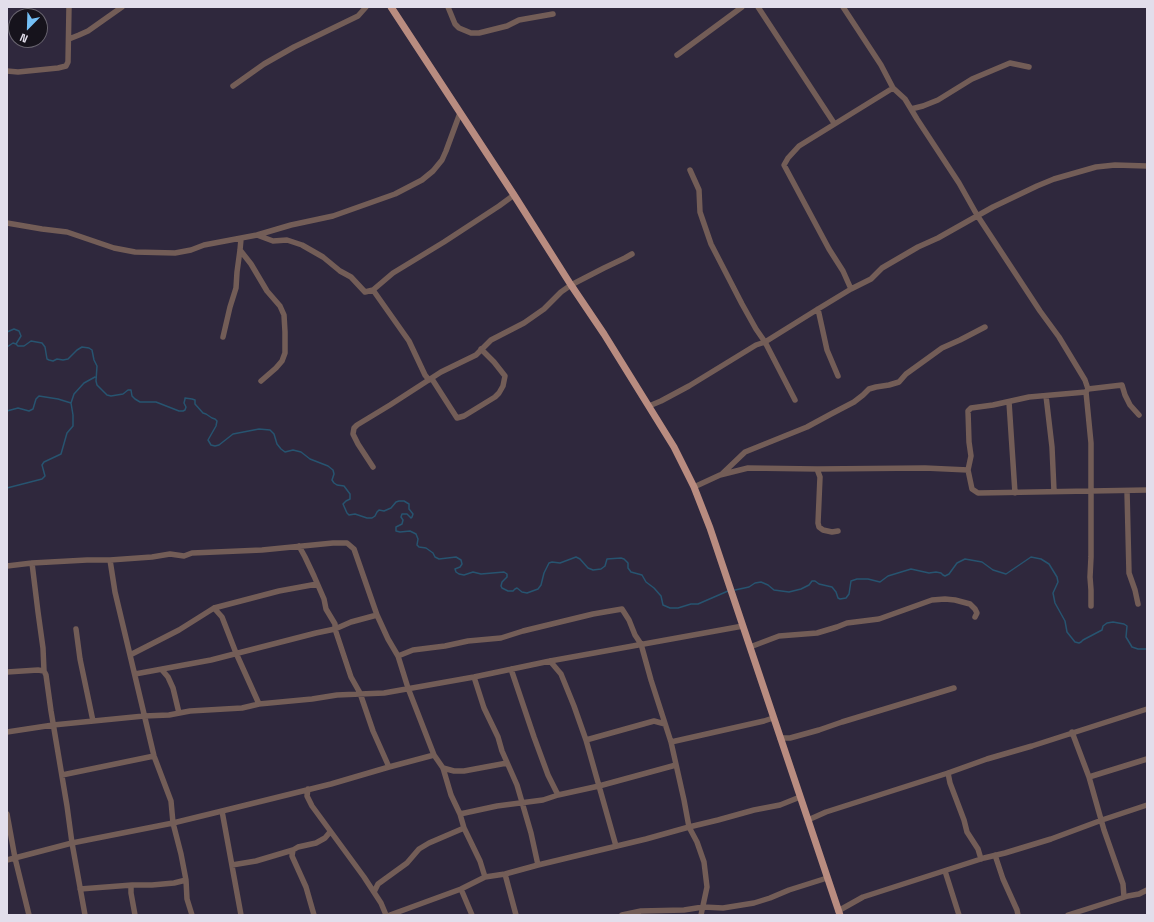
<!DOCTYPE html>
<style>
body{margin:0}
#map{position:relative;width:1154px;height:922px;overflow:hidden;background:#2f283d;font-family:"Space Grotesk",sans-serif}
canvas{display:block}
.frame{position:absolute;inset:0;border:8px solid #e2deeb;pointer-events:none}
.north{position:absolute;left:8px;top:8px;width:40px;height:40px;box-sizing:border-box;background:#16131c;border:1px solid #68646f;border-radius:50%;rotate:203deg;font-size:11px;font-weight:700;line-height:16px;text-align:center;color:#e2deeb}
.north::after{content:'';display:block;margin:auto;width:14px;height:18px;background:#74c0f6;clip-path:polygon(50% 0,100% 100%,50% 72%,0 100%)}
</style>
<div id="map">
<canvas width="1154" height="922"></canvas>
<div class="frame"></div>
<div class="north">N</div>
</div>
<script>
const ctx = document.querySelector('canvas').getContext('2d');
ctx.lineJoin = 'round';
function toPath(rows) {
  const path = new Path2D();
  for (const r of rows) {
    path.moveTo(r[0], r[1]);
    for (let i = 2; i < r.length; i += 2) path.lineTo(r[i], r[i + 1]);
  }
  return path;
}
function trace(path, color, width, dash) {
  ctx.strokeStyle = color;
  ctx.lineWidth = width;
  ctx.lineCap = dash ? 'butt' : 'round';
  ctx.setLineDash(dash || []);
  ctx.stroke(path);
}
const stream = toPath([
 [7,332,14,329,19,331,21,336,16,344],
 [7,347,13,343,16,344,18,346,24,346,31,341,42,343,45,347,47,359,49,360,53,361,57,359,63,360,68,359,77,350,82,347,89,348,92,350,94,360,97,366,96,381,97,385,107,395,111,396,123,394,128,390,131,390,132,396,135,399,140,402,156,402,179,411,183,411,185,410,186,407,184,403,185,399,185,398,192,399,195,400,195,404,203,413,206,414,212,418,215,419,217,421,216,426,208,440,211,445,215,446,219,445,233,434,259,429,270,430,274,434,277,444,281,449,285,452,293,450,301,452,310,459,328,466,333,470,334,474,332,480,334,483,337,485,344,486,350,494,350,499,346,501,343,504,347,513,349,515,355,514,367,518,372,518,375,516,377,512,379,510,384,511,391,508,396,502,399,501,404,501,409,504,409,509,413,514,412,517,411,518,407,514,402,514,401,517,403,520,402,524,396,527,396,531,400,532,410,531,416,534,418,539,417,545,419,547,426,548,433,553,435,557,439,559,456,557,461,560,462,564,460,567,455,569,456,572,459,574,464,575,473,572,481,574,504,572,507,574,507,577,502,582,501,586,502,588,508,591,513,591,515,589,517,588,522,592,527,593,538,589,541,585,544,573,549,563,552,562,560,563,576,557,580,559,588,568,593,570,601,569,605,566,607,559,621,558,624,559,628,563,628,568,631,572,642,575,646,582,654,588,661,596,663,605,670,608,678,608,691,604,698,604,728,591],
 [7,411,18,408,29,411,33,409,36,399,39,396,58,399,71,403],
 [7,488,42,479,45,476,42,465,44,462,61,454,67,433,73,426,73,415,71,403,74,394,84,383,95,377],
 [735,590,749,587,755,583,761,582,768,585,774,590,789,592,801,589,809,585,812,581,815,581,819,584,832,587,836,592,838,598,840,599,846,598,849,594,851,581,857,579,868,579,880,582,888,576,911,569,929,573,936,572,941,573,943,575,945,576,949,574,957,563,965,559,982,562,993,570,1006,574,1031,557,1041,559,1049,564,1057,577,1058,582,1053,593,1055,603,1065,621,1067,632,1075,642,1079,643,1081,642,1083,640,1102,630,1103,626,1107,623,1113,622,1124,624,1127,626,1126,637,1132,647,1138,649,1147,649]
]);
const minor = toPath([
 [448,7,455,24,459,28,471,33,479,33,507,26,519,20,553,14],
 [758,7,834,123],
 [843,7,881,65,893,88,905,99,917,119,959,183,977,215,1040,311,1059,337,1085,380,1088,389,1086,392,1091,443,1091,557,1090,577,1091,590,1091,606],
 [69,39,79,35,88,31,122,7],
 [677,55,742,7],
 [7,71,18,72,58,68,66,66,68,62,69,7],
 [233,86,264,64,294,47,358,16,366,7],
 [911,109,923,106,938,100,972,79,1010,63,1029,67],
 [690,170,699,190,700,212,711,244,742,304,756,329,765,342,795,400],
 [7,223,42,229,67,232,114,248,135,252,175,253,191,250,204,245,257,235,291,225,333,216,395,194,422,180,433,171,442,160,446,151,460,113],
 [257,235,273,241,287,240,302,245,323,257,340,271,351,277,365,292,373,290,393,273,444,242,499,206,514,195],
 [240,250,251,264,267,291,280,306,284,315,285,332,285,353,282,361,276,368,261,381],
 [851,289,843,271,829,249,784,165,788,158,799,146,893,88],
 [373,290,409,341,425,375,429,380],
 [818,309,827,350,838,376],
 [223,337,230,307,236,288,237,272,240,250,241,239],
 [432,379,457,418,464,416,495,397,499,393,503,386,505,376,494,362,481,349],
 [1088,389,1122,385,1125,395,1130,405,1139,415],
 [1046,396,1052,447,1054,491],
 [1009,402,1015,493],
 [649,406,661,401,689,386,756,345,765,342,818,309,851,289,871,279,882,268,918,247,938,238,993,207,1037,186,1054,179,1096,167,1115,165,1147,166],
 [373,467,358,444,353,434,354,428,357,425,390,405,441,372,476,355,491,340,524,323,544,309,561,292,571,285,604,268,625,258,632,254],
 [817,469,820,477,818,523,819,527,823,530,832,532,838,531],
 [968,470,971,456,969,442,968,411,971,408,993,405,1029,397,1086,392],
 [722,474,745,452,807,427,831,414,854,402,863,395,869,389,876,387,889,385,899,382,906,374,942,348,960,340,985,327],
 [694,487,720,475,748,468,817,469,925,468,968,470,972,489,978,493,1147,490],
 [1127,491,1129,573,1135,590,1138,604],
 [299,546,305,557,314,576,324,599,326,609,335,624,335,629,351,677,360,693,373,731,389,767],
 [110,560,115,592,130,655,154,756,171,801,173,823,181,854,186,880,187,899,192,915],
 [32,563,38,612,43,648,44,671],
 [7,566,32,563,87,560,110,560,152,557,170,554,184,556,192,553,262,550,333,543,347,543,354,549,377,615,388,639,398,656,408,688,434,755,443,768,451,795,460,814,464,828,480,861,485,877],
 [214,608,222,617,236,653,259,704],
 [76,629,80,659,93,721],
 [750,647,779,636,817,633,837,627,847,623,879,619,932,600,945,599,955,600,970,604,975,609,977,613,975,617],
 [130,655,179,630,214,608,279,591,317,584],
 [398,656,413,650,445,646,468,641,501,638,523,631,593,614,622,609,629,620,635,635,641,644,651,680,671,742,684,800,689,827,697,842,704,862,707,887,701,915],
 [550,661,561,674,574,706,586,740,616,846],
 [511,669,534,737,548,775,558,795],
 [162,670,168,677,173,688,179,713],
 [7,672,38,670,44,671,46,675,51,711,67,806,72,843,85,915],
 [135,674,211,660,316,633,335,629,351,622,377,615],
 [474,677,484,708,498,737,502,751,517,785,531,833,538,865],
 [7,732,53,725,144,716,169,715,190,711,242,708,259,704,312,699,337,695,384,693,474,677,550,661,743,626],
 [1072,732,1089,777,1104,830,1123,884,1124,897],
 [780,738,790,738,819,730,842,722,954,688],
 [586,740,654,721,665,724],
 [671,742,764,721,773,718],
 [443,768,454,771,464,771,507,763],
 [948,773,950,783,964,820,967,832,978,849,981,859],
 [62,775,154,756],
 [1089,777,1147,759],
 [308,789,307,796,312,806,364,877,381,903,386,915],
 [222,811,241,915],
 [7,814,15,858,29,915],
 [460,814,497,806,543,800,558,795,599,786,676,765],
 [808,820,826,812,948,773,987,759,1032,746,1147,709],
 [995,855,1003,879,1017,910,1018,915],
 [7,860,72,843,173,823,222,811,331,784,389,767,434,755],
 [232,865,256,861,293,850],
 [945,871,959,915],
 [505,874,516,915],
 [80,889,132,885],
 [461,889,472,915],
 [374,892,378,884,407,863,419,849,429,843,464,828],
 [838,911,863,897,984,858,1005,853,1051,839,1102,820,1147,805],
 [135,915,131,893,131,886,132,885,152,885,174,883,186,880],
 [314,915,306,887,292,856,293,850,298,847,316,843,325,838,330,832],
 [390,915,461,889,485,877,505,874,538,865,646,839,689,827,718,820,754,810,780,805,800,797],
 [622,915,641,911,684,910,703,907,723,908,754,903,770,898,789,890,827,878],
 [1068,915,1128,896,1139,894,1147,890]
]);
const major = toPath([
 [391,7,514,195,571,285,604,334,674,447,694,487,710,528,840,915]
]);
trace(stream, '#275470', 1.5);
trace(minor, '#735d57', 5.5);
trace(major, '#b98c80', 7);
</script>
